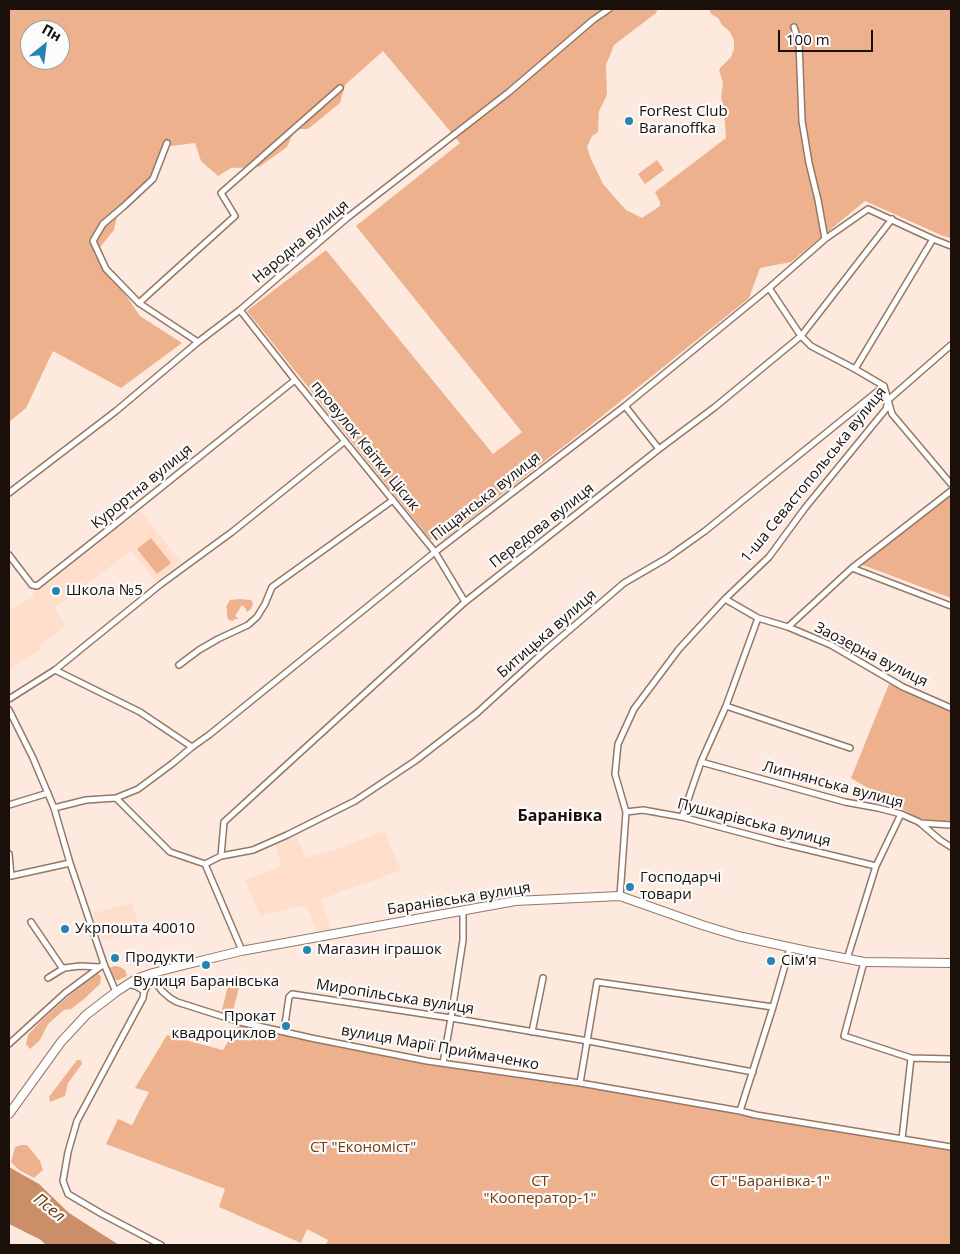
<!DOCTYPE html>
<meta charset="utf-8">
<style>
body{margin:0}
#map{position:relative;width:960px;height:1254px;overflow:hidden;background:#fde9dd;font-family:"Open Sans",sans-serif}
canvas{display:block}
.frame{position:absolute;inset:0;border:10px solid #1a0f09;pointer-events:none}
.north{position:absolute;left:20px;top:20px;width:50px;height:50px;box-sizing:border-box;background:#fbfbfb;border:1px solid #a19d9a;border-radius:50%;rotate:29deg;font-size:14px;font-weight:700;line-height:20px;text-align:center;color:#1a0f09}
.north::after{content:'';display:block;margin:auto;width:18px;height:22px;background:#2585b0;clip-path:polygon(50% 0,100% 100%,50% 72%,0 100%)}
.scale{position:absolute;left:778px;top:30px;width:95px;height:22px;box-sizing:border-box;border:2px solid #1a0f09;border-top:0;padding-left:6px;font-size:15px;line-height:18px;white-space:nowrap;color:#1a0f09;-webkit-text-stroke:4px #fbfbfb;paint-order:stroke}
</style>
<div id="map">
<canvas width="960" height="1254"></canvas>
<div class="frame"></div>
<div class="north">Пн</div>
<div class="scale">100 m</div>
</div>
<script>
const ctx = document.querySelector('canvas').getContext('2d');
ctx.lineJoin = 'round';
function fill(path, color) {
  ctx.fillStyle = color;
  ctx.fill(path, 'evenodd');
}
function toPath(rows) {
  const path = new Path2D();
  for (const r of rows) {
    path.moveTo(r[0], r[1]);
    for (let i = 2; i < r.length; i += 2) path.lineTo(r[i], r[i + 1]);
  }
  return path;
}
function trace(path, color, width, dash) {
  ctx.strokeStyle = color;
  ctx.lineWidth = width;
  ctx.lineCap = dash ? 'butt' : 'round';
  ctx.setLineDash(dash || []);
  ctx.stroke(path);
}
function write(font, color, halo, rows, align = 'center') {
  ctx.font = font + ' "Open Sans",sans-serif';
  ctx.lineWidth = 4.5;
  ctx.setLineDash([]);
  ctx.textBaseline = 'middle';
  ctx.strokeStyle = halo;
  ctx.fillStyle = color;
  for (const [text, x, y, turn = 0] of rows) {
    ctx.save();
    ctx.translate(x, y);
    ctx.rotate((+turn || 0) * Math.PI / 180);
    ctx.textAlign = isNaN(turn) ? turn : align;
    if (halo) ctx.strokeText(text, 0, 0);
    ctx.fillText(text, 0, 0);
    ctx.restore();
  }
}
const built = toPath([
 [140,511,181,562,156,581,131,551,55,608,66,627,39,646,41,650,9,669,9,610,35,596,32,592],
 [384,831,401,870,372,881,321,899,332,931,317,933,306,905,260,916,245,880,282,866,275,845,295,834,306,858,340,848],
 [132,903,140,929,103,941,93,913]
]);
const green = toPath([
 [9,9,658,9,656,13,614,45,606,65,607,93,606,97,599,111,598,132,592,136,587,147,591,159,603,184,626,210,642,218,660,206,660,202,655,192,726,138,724,109,721,97,723,82,719,71,720,68,731,57,734,49,734,40,730,32,722,25,718,18,711,14,709,9,951,9,951,238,943,236,865,201,791,262,760,268,749,298,591,425,444,539,430,539,247,311,326,250,493,454,522,432,356,226,460,143,383,51,345,85,340,103,308,129,295,129,287,147,259,167,231,168,218,176,201,161,195,143,163,147,150,178,119,208,114,230,96,252,140,316,182,343,121,388,53,351,26,408,9,422],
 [30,30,60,30,60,60,30,60],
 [657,160,664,170,645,184,638,174],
 [951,495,951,598,860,564],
 [151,538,171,563,157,574,137,549],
 [240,599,251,600,253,603,252,607,250,610,246,612,246,609,242,605,235,616,239,619,235,619,233,621,229,620,227,617,227,610,226,607,228,603,230,600],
 [889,684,951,711,951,822,919,819,851,778],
 [114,966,120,967,125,970,127,976,119,980,116,980,114,978,110,968],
 [94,973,98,973,101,977,100,984,84,999,71,1009,64,1010,48,1024,40,1040,30,1049,26,1044,28,1035,43,1019],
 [229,981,239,988,232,1014,222,1010],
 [240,1022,427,1061,580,1083,951,1147,951,1245,326,1245,328,1240,307,1229,301,1243,219,1207,225,1189,106,1144,118,1119,132,1125,149,1092,135,1088,167,1035,223,1050],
 [77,1060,81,1060,82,1064,68,1083,65,1096,50,1102,49,1097],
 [21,1145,27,1145,40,1161,43,1170,34,1178,19,1170,11,1162,15,1147]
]);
const water = toPath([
 [9,1167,39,1184,69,1213,119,1245,46,1245,41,1240,9,1224]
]);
const minor = toPath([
 [794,27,799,43,802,121,809,163,818,200,825,239],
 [167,143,153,179,123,207,103,224,93,241,106,269,139,303,198,342],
 [769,288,801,336,811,346,855,369,884,386,892,414,951,484],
 [139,303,152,291,235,216,221,193,340,88],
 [240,310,295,380,435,552,465,602],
 [855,369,933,239],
 [625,406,659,449],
 [9,493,116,411,198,342,240,310,347,218,509,92,593,20,609,9],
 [9,555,32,585,37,586,113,526,295,380],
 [852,568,951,606],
 [725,599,758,618,788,627,831,645,903,687,951,708],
 [788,627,852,568,951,491],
 [179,665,199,650,218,639,248,625,257,617,265,604,272,587,393,500],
 [55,670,140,712,192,747],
 [9,699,55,670,161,584,232,532,345,441],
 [726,706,850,748],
 [9,710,33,758,54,808,70,863,104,964,116,992],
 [701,762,845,802,878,808,901,814,919,822,940,840,951,847],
 [116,798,138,789,173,763,192,747,209,735,435,552,625,406,769,288,825,239,868,209,933,239,951,246],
 [9,805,48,793],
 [54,808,86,800,116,798,170,852,205,864,240,946,241,951],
 [626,812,643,810,682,817,776,842,876,866],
 [682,817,701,762,726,706,758,618],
 [920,823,951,825],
 [9,854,11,876,70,863],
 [221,856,224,822,465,602,659,449,715,407,801,336,892,219],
 [205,864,221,856,253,850,287,835,355,801,415,761,477,713,545,651,624,583,667,558,705,531,884,386],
 [620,896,626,812,615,774,618,744,634,709,679,649,725,599,769,557,805,508,886,409,888,400,951,345],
 [31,922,63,969],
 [847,959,876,866,901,814],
 [864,962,844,1036,911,1058,951,1059],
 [153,973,156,983,162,991,170,998,177,1002,240,1022,311,1038,427,1061,580,1083,740,1111,756,1115,951,1147],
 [48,978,64,968,80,966,99,967],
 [128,984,136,986,141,989,144,992,143,998,77,1121,68,1152,63,1181,68,1194,102,1214,161,1245],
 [144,992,153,973],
 [282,1031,285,1024,289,997,292,994,451,1018,588,1041,753,1072],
 [532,1032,543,978],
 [9,1044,65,993,104,964],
 [443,1063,451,1018,463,940,463,911],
 [580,1083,597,982,773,1007],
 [740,1111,773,1007,790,948],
 [902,1139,911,1058]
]);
const secondary = toPath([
 [9,1114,61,1042,86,1015,116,992,136,979,153,973,176,967,241,951,515,901,620,896,702,925,738,936,807,951,864,962,951,963]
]);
const markers = [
 [629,121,5,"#2585b0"],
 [56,591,5,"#2585b0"],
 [630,887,5,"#2585b0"],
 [65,929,5,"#2585b0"],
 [307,950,5,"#2585b0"],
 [115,958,5,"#2585b0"],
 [771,961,5,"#2585b0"],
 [206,965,5,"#2585b0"],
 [286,1026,5,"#2585b0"]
];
const poiNames = [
 ["ForRest Club",639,112],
 ["Baranoffka",639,129],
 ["Школа №5",66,591],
 ["Господарчі",640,878],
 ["товари",640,895],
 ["Укрпошта 40010",75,929],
 ["Магазин іграшок",317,950],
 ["Продукти",125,958],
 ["Сім'я",781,961],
 ["Вулиця Баранівська",206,982,"center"],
 ["Прокат",276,1017,"right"],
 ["квадроциклов",276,1034,"right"]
];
const streetNames = [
 ["Народна вулиця",301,242,-40],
 ["провулок Квітки Цісик",365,446,51],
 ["1-ша Севастопольська вулиця",814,475,-51],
 ["Курортна вулиця",142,487,-39],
 ["Піщанська вулиця",486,497,-38],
 ["Передова вулиця",542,526,-38],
 ["Битицька вулиця",547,634,-41],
 ["Заозерна вулиця",871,655,27],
 ["Липнянська вулиця",833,785,15],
 ["Пушкарівська вулиця",754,823,14],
 ["Баранівська вулиця",459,899,-9],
 ["Миропільська вулиця",395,997,9],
 ["вулиця Марії Приймаченко",440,1048,10]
];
const parkNames = [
 ["СТ \"Економіст\"",363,1148],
 ["СТ",540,1182],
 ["\"Кооператор-1\"",540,1199],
 ["СТ \"Баранівка-1\"",770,1182]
];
const neighbourhoodNames = [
 ["Баранівка",560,816]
];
const waterNames = [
 ["Псел",49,1208,39]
];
fill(built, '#ffdfcc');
fill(green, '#edb28d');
fill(water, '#ca8f69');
trace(minor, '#947866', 8);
trace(secondary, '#947866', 10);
trace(minor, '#fff', 5);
trace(secondary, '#fff', 8);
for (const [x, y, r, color] of markers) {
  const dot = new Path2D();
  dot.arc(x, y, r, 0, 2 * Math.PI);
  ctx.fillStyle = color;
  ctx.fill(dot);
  trace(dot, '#fbfbfb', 2);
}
write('15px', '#1a0f09', '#fbfbfb', poiNames, 'left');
write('15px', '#1a0f09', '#fbfbfb', streetNames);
write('15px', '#733b0f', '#fbfbfb', parkNames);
write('bold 16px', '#1a0f09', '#fbfbfb', neighbourhoodNames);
write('italic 16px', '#6a3303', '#fbfbfb', waterNames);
</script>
